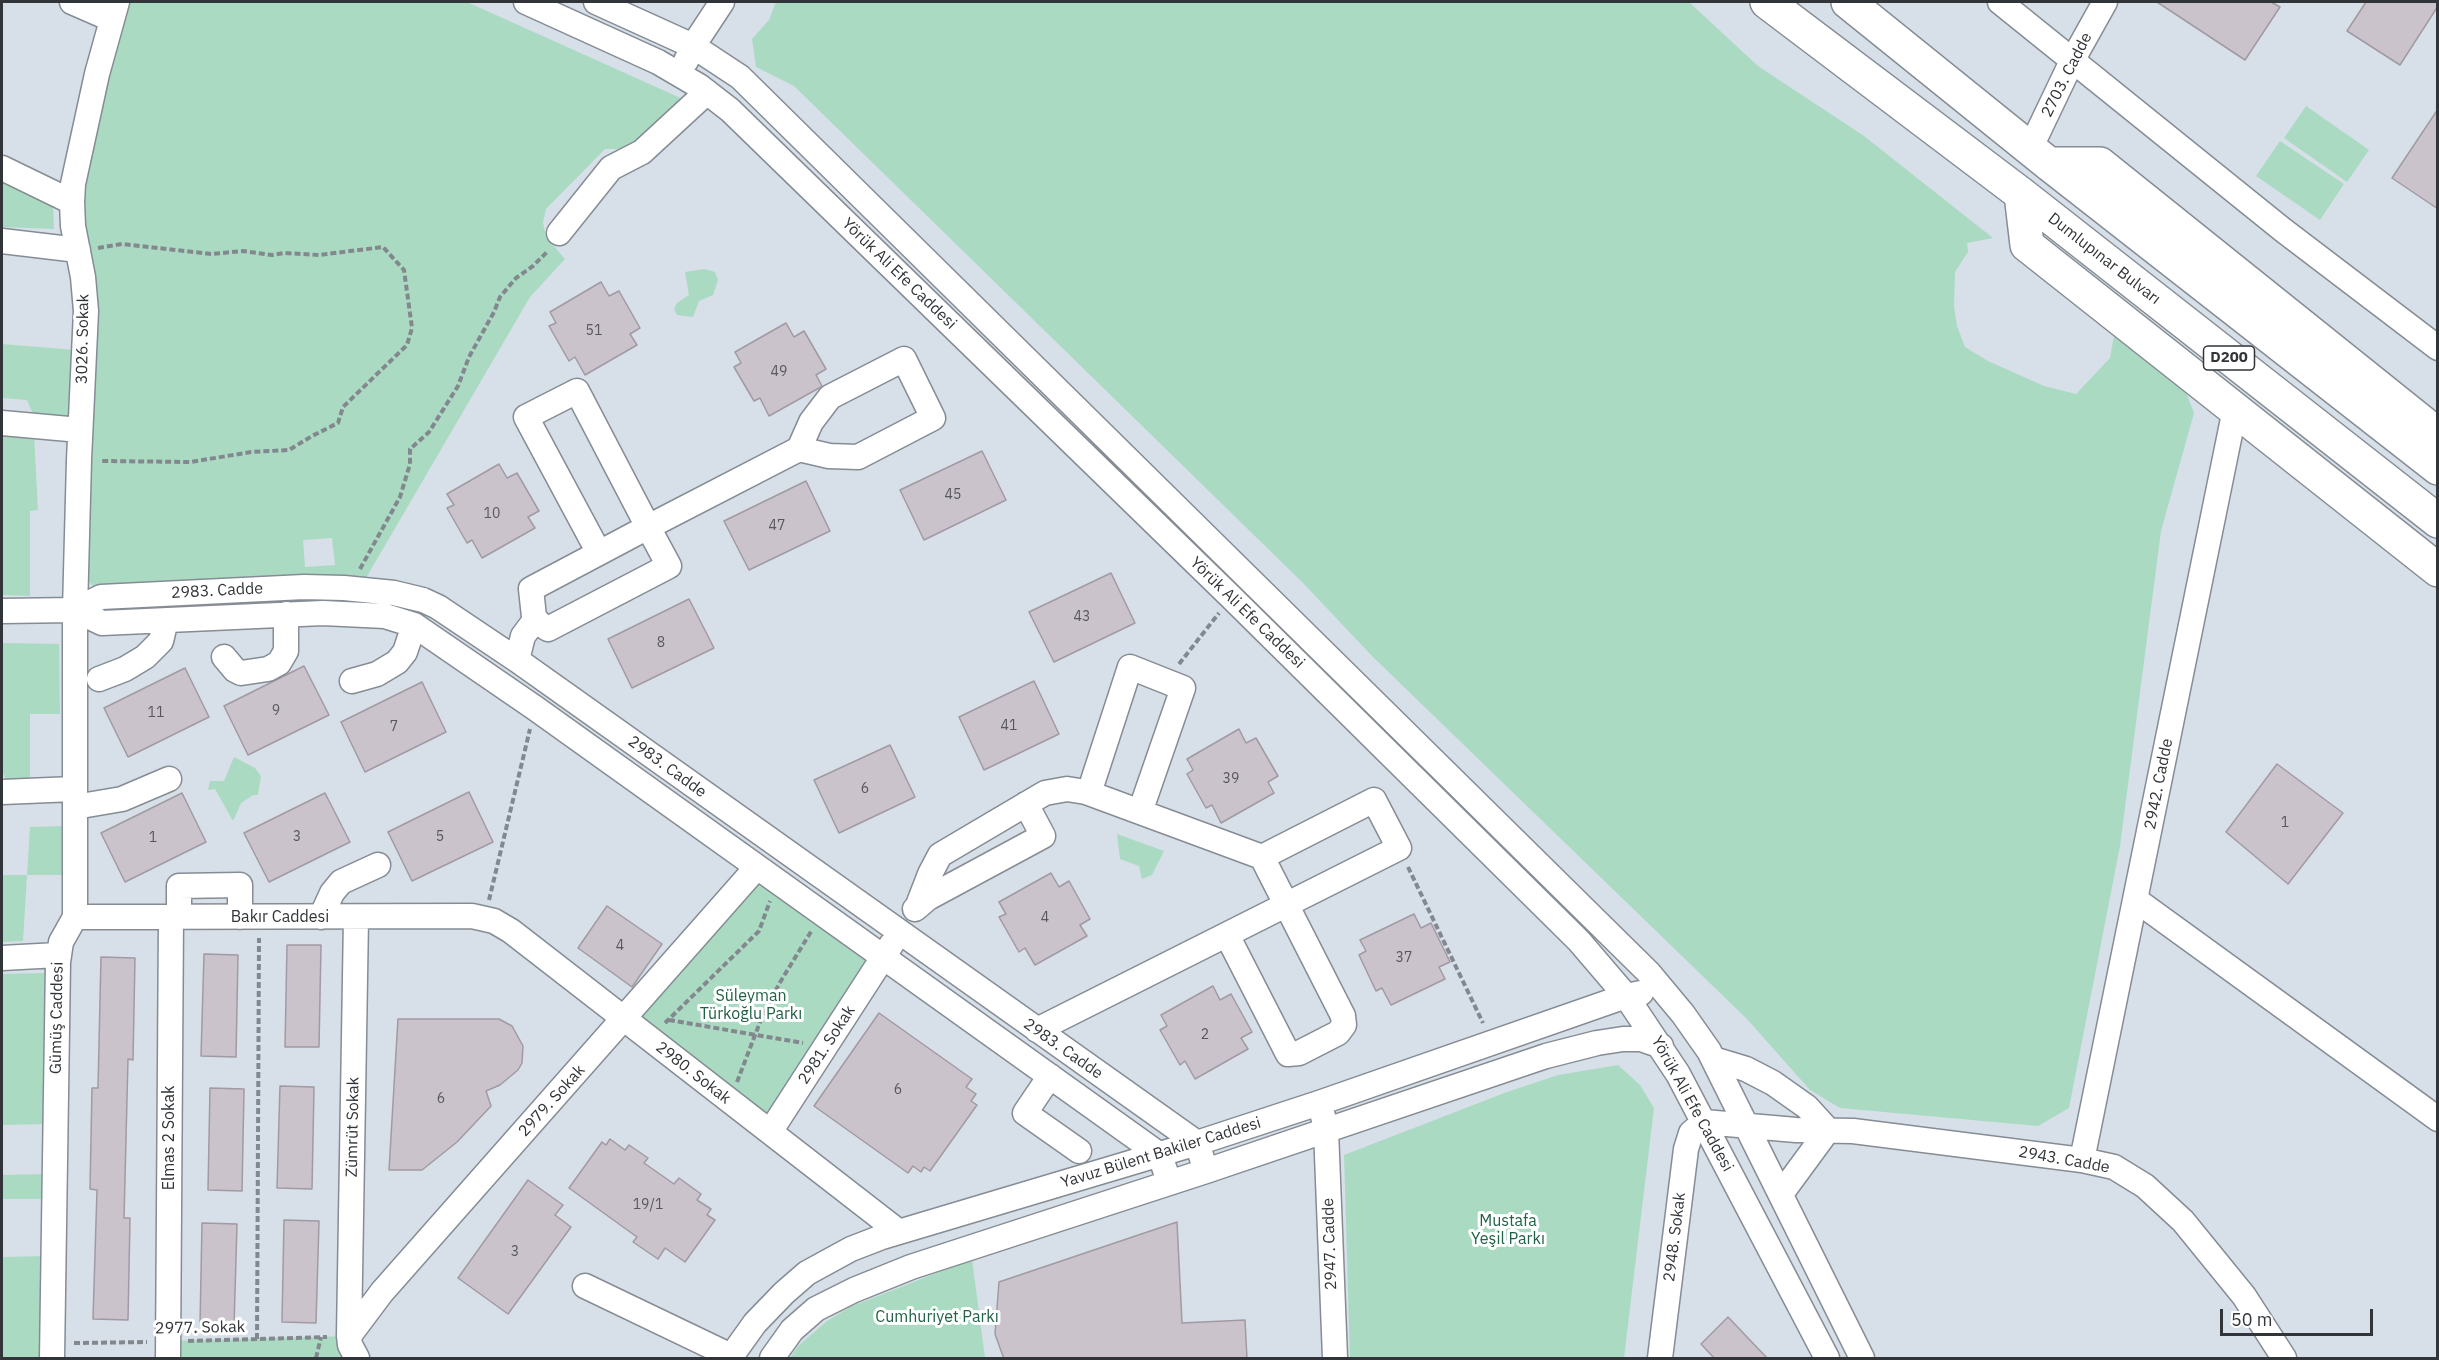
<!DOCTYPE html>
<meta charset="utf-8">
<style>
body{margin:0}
#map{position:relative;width:2439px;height:1360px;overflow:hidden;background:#d7dfe8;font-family:"IBM Plex Sans",sans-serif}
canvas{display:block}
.frame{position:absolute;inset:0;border:3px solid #313438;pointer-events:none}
.scale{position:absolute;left:2220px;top:1309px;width:153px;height:27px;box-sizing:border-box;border:3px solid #313438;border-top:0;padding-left:8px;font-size:18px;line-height:21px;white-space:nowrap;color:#313438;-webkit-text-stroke:4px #fff;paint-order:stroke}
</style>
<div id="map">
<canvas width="2439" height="1360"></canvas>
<div class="frame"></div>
<div class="scale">50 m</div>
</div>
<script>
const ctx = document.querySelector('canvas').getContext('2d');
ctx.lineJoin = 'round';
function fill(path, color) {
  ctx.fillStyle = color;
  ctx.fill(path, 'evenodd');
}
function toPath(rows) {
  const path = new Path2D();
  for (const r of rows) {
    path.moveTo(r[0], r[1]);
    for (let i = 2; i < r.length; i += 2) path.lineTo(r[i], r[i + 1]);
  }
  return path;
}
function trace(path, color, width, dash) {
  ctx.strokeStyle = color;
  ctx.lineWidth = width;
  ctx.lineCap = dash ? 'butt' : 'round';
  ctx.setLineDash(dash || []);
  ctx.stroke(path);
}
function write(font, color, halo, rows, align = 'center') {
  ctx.font = font + ' "IBM Plex Sans",sans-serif';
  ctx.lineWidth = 6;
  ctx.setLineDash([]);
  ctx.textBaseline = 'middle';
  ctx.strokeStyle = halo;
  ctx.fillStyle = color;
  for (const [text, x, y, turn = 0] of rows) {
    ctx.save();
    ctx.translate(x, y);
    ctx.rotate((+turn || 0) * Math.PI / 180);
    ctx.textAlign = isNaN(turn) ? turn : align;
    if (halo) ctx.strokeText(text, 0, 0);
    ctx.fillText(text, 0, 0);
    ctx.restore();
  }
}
const green = toPath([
 [124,2,467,2,685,100,627,149,605,149,546,209,543,222,546,237,565,259,530,297,366,578,93,586,86,579,84,194],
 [332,538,335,565,305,567,303,540],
 [776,2,1689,2,1758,66,1864,136,1993,238,1967,243,1968,252,1955,272,1954,307,1957,326,1965,347,1988,361,2044,386,2076,394,2110,358,2115,330,2186,392,2194,413,2161,531,2120,846,2069,1108,2038,1126,1840,1108,1810,1090,1747,1019,1373,657,1302,582,794,86,756,67,752,39,769,20],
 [2306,106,2369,150,2347,182,2284,138],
 [2280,141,2344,184,2320,220,2256,176],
 [2,179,53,205,54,229,2,227],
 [705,269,715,272,718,280,713,295,699,301,693,317,677,315,674,309,677,303,689,295,685,272],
 [2,344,76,350,71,419,33,414,27,400,2,398],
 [2,432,34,434,38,510,30,511,30,596,2,595],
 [2,643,59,644,60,714,30,714,30,785,10,786,2,772],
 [234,757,255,768,261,776,258,795,253,795,241,803,233,821,215,789,208,790,210,781,224,781],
 [63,826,63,875,27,875,23,941,2,942,2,875,27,875,30,827],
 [1117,834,1164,851,1152,875,1142,879,1139,866,1120,859],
 [757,867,883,957,770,1132,625,1019],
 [51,967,48,1124,2,1125,2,974,44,973],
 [1618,1065,1640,1085,1654,1108,1624,1358,1350,1358,1344,1155,1507,1092,1558,1075],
 [48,1174,47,1199,2,1199,2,1175],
 [46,1256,44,1358,2,1358,2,1257],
 [972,1259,985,1358,790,1358,798,1346,827,1321,850,1307],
 [349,1336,344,1358,168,1358,168,1341]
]);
const building = toPath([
 [2157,2,2271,2,2280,7,2245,60,2157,2],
 [2366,2,2438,2,2438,6,2400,65,2347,31,2366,2],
 [2438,109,2438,209,2392,178,2438,109],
 [601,282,609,296,619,291,640,328,630,334,637,345,585,375,575,357,569,361,549,326,556,323,550,312,601,282],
 [786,323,794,337,804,331,826,369,816,375,822,386,819,388,769,416,760,398,754,401,734,367,741,363,735,352,786,323],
 [982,451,1006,500,924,540,900,490,982,451],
 [499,464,507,478,517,473,539,511,528,517,535,528,482,558,472,540,467,543,447,508,454,505,447,494,499,464],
 [806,481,830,531,749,570,724,521,806,481],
 [1111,573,1135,623,1054,662,1029,612,1111,573],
 [689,599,714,648,632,688,608,639,689,599],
 [304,666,329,715,248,755,224,706,304,666],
 [185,668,209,717,128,757,104,708,185,668],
 [1034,681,1059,734,984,770,959,717,1034,681],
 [422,682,446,732,365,772,341,722,422,682],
 [1239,729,1246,743,1256,738,1278,776,1268,782,1274,793,1221,823,1212,805,1206,808,1187,774,1193,770,1187,759,1239,729],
 [890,745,915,797,839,833,814,780,890,745],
 [2277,764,2343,813,2288,884,2226,832,2277,764],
 [469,792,493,842,412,881,388,832,469,792],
 [182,793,206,842,125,882,101,833,182,793],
 [325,793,350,842,269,882,244,833,325,793],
 [1051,873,1059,887,1069,881,1090,919,1080,925,1087,936,1035,965,1025,948,1019,952,999,917,1006,914,999,902,1051,873],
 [607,906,662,944,632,987,578,948,607,906],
 [1414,914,1421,928,1431,923,1450,962,1439,967,1445,979,1391,1005,1382,988,1376,991,1359,955,1366,951,1360,940,1414,914],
 [287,945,321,945,319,1047,285,1047,287,945],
 [204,954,238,955,236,1057,201,1056,204,954],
 [101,957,135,958,133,1060,128,1059,124,1218,130,1218,128,1320,93,1319,97,1190,90,1189,92,1088,98,1088,101,957],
 [1213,986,1220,1000,1231,994,1252,1032,1241,1038,1248,1049,1195,1079,1185,1061,1180,1065,1160,1030,1167,1026,1161,1015,1213,986],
 [879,1013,972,1079,966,1087,976,1094,971,1101,977,1105,930,1171,924,1167,921,1172,913,1166,908,1173,814,1106,879,1013],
 [398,1019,499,1019,512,1026,523,1046,522,1063,518,1070,500,1085,486,1091,491,1106,457,1142,422,1170,389,1170,398,1019],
 [280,1086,314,1087,312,1189,277,1188,280,1086],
 [210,1088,244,1089,242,1191,208,1190,210,1088],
 [610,1139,625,1150,629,1145,648,1158,644,1163,674,1184,679,1178,701,1194,697,1200,711,1209,707,1215,715,1220,685,1262,665,1248,658,1259,633,1242,637,1237,569,1188,602,1142,606,1145,610,1139],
 [528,1180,563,1205,555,1215,571,1227,508,1314,458,1278,528,1180],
 [284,1220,319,1221,316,1323,282,1322,284,1220],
 [1177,1222,1182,1323,1245,1320,1247,1359,1004,1359,995,1334,999,1282,1177,1222],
 [202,1223,237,1224,234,1326,200,1325,202,1223],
 [1728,1317,1768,1359,1715,1359,1701,1344,1728,1317]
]);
const path = toPath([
 [98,248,122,244,212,254,243,251,272,255,284,253,319,255,383,247,404,270,412,328,407,345,343,407,338,423,312,436,289,450,251,452,191,462,100,461],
 [360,569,400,497,410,464,410,449,429,432,458,386,469,357,494,312,500,297,516,278,533,266,548,251],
 [1179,664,1219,613],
 [1408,867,1483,1023],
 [489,900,530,729],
 [669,1020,803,1043],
 [665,1023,759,931,770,901],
 [737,1082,762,1017,779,984,812,930],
 [257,1339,259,938],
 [188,1341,327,1337],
 [74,1343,147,1342],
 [316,1358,321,1337]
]);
const minor = toPath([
 [72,2,111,19],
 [526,2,658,62,699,86,730,110,1231,597,1579,941,1626,996,1678,1074,1827,1358],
 [596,2,693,46,740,77,1648,972,1683,1014,1709,1051,1862,1358],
 [2000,2,2283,230,2438,348],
 [686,61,693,46,722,2],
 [2030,149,2072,61,2105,2],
 [2,168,72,202],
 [559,233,611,168,642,152,707,92],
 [2,241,78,250],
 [2,423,80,430],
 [599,553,526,417,577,391,648,527,669,566,548,629,539,623,534,617,531,589,599,553,648,527,799,449,811,422,830,397,904,359,933,418,858,457,829,456,799,449],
 [75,610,101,597,304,587,344,588,394,593,423,600,438,607,517,660,1197,1143,1206,1171],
 [2,611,75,610,102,623,323,613,385,616,414,625,535,708,1160,1155,1169,1182],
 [224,657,235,670,241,673,268,669,279,663,286,651,286,614],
 [517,660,523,636,535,620],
 [99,679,125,669,145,657,161,641,166,620],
 [352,681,377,674,397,662,405,652,414,625],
 [2,792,74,789],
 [1089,793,1130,667,1183,688,1140,812],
 [75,807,122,799,169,779],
 [2136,900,2438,1119],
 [918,905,930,874,940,855,1045,793,1067,789,1086,792,1262,857,1343,1016,1344,1025,1338,1033,1299,1053,1288,1054,1227,935],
 [915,909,928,898,1043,836,1026,804],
 [75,917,472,916,494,921,511,931,899,1232],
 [179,917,179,886,240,885,240,917],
 [321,917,332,893,341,882,378,865],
 [356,918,349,1336,350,1345,357,1358],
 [2,958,58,955],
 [1037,1030,1399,848,1374,800,1262,857],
 [1713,1059,1746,1069,1773,1083,1807,1107,1828,1130,1781,1194],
 [1050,1076,1025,1113,1079,1151],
 [1323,1116,1326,1130,1335,1358],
 [770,1132,891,945],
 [2082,1160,2235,409],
 [585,1286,731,1356],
 [349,1336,382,1292,757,867],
 [52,1358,58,962,61,942,75,917,75,610,79,460,86,311,83,277,73,226,72,202,73,184,97,74,117,2],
 [168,1358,171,917],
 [730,1358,755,1323,784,1293,807,1273,851,1249,882,1237,1197,1143,1319,1103,1626,996,1641,993],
 [772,1358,792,1330,816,1309,854,1290,911,1267,1206,1171,1546,1056,1597,1043,1623,1039,1641,1039,1661,1046],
 [1660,1358,1686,1149,1691,1133,1704,1122,1796,1130,1853,1131,2082,1160,2114,1167,2145,1186,2183,1221,2244,1296,2284,1358]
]);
const highway = toPath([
 [1767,2,2021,194,2438,521],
 [1848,2,2049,164,2438,468],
 [2049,164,2100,164,2438,435],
 [2021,194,2027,245,2438,570]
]);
const numberNames = [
 ["51",594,331],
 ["49",779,372],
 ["45",953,495],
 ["10",492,514],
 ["47",777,526],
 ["43",1082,617],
 ["8",661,643],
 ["9",276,711],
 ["11",156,713],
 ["41",1009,726],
 ["7",394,727],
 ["39",1231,779],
 ["6",865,789],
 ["1",2285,823],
 ["3",297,837],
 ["5",440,837],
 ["1",153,838],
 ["4",1045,918],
 ["4",620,946],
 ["37",1404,958],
 ["2",1205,1035],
 ["6",898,1090],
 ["6",441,1099],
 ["19/1",648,1205],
 ["3",515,1252]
];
const shields = [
 [2229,358,51]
];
const shieldNames = [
 ["D200",2229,358]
];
const streetNames = [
 ["2703. Cadde",2067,75,-63],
 ["Dumlupınar Bulvarı",2104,259,38],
 ["Yörük Ali Efe Caddesi",899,274,44],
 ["3026. Sokak",83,339,-89],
 ["2983. Cadde",217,591,-3],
 ["Yörük Ali Efe Caddesi",1247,613,44],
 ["2983. Cadde",667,767,36],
 ["2942. Cadde",2159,784,-79],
 ["Bakır Caddesi",280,917],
 ["Gümüş Caddesi",57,1018,-89],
 ["2981. Sokak",827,1045,-57],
 ["2983. Cadde",1063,1049,35],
 ["2980. Sokak",693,1073,38],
 ["2979. Sokak",552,1101,-48],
 ["Yörük Ali Efe Caddesi",1692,1104,61],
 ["Zümrüt Sokak",353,1127,-89],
 ["Elmas 2 Sokak",169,1138,-90],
 ["Yavuz Bülent Bakiler Caddesi",1161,1153,-17],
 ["2943. Cadde",2064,1160,10],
 ["2948. Sokak",1675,1237,-83],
 ["2947. Cadde",1330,1244,-92],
 ["2977. Sokak",200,1328,-1]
];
const parkNames = [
 ["Süleyman",751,996],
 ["Türkoğlu Parkı",751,1014],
 ["Mustafa",1508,1221],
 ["Yeşil Parkı",1508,1239],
 ["Cumhuriyet Parkı",937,1317]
];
fill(green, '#aadbc2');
fill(building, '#cac3cc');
trace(building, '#a19aa3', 1.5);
trace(minor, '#858c94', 27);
trace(highway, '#858c94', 36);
trace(path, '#83888f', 4, [6, 3]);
trace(minor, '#fff', 24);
trace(highway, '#fff', 33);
write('14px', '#57585d', null, numberNames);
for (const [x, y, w] of shields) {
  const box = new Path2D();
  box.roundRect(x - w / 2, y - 12, w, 24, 4.5);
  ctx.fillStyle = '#fff';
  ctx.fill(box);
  trace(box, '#313438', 1.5);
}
write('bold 15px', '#313438', null, shieldNames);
write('16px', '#313438', '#fff', streetNames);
write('16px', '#216146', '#fff', parkNames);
</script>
